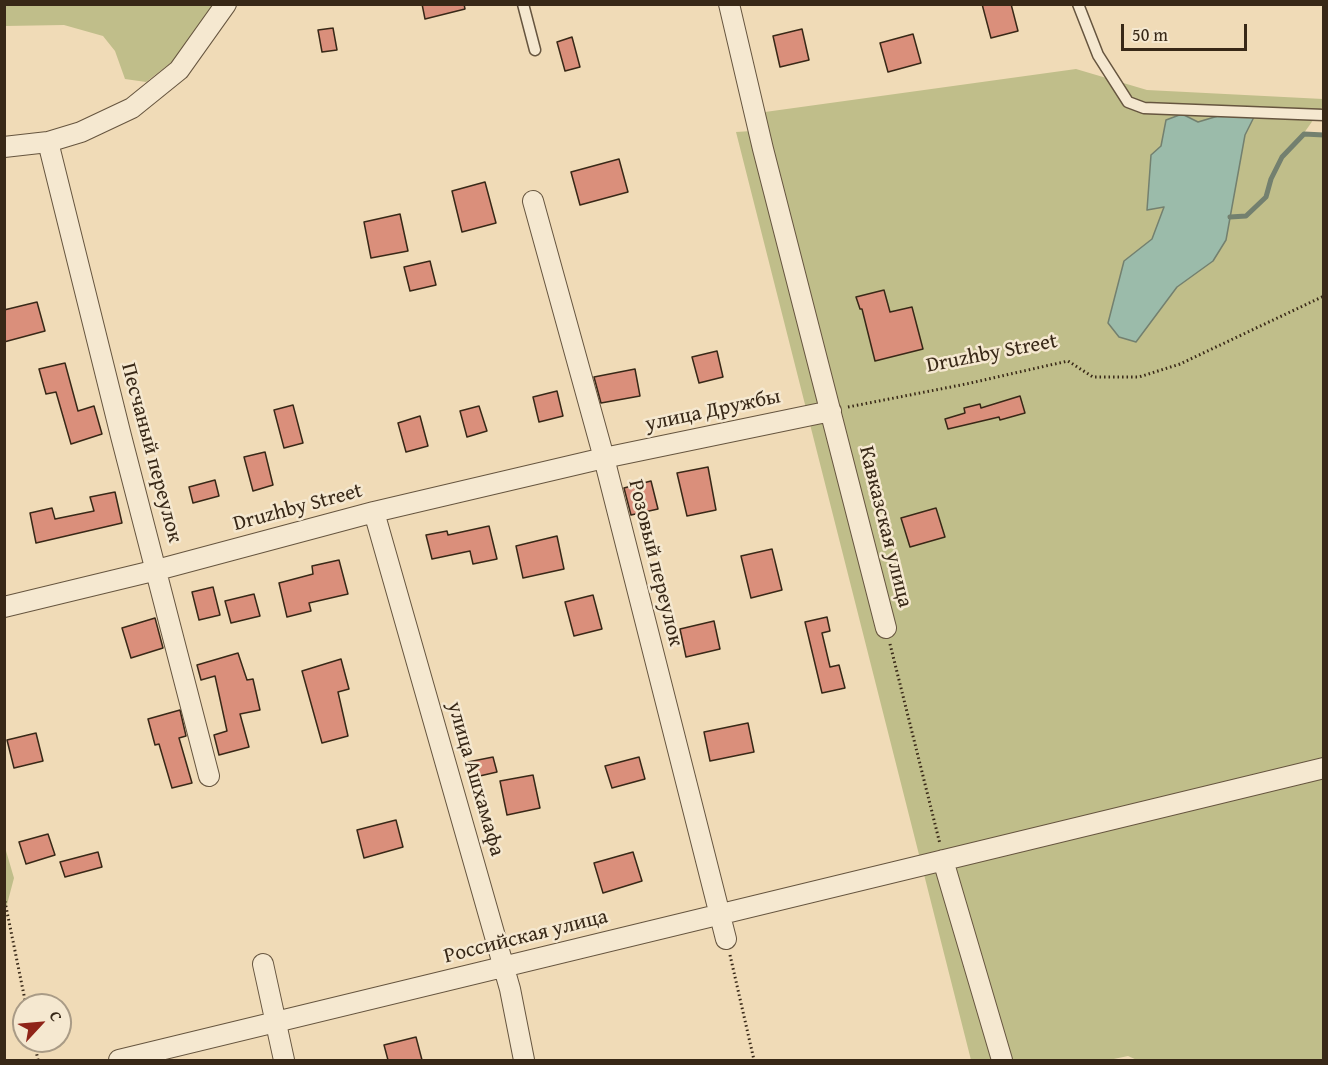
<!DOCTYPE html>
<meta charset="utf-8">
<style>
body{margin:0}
#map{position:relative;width:1328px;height:1065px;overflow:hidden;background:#f0dbb7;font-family:"Gentium Book Plus",serif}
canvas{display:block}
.frame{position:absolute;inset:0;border:6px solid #382817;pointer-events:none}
.north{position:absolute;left:12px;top:993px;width:60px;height:60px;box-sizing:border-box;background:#f5e8d0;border:2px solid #a99b86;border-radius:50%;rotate:64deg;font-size:16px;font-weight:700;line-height:24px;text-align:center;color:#382817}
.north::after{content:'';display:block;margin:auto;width:21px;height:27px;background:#8f2418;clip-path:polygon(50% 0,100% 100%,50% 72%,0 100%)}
.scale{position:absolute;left:1121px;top:24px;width:126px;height:27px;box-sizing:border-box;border:3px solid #382817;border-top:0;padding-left:8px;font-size:18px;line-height:21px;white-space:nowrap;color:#382817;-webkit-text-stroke:4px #f5e8d0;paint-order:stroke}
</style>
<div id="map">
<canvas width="1328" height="1065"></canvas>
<div class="frame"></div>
<div class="north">С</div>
<div class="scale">50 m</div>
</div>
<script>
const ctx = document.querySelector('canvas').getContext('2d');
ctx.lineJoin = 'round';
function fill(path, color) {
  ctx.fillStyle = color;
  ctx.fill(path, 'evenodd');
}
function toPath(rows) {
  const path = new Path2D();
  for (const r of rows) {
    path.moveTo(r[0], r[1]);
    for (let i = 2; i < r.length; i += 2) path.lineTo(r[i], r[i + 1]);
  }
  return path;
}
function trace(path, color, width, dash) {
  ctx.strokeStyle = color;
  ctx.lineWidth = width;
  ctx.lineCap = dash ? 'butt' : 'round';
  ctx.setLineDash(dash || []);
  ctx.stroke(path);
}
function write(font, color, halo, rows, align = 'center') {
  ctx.font = font + ' "Gentium Book Plus",serif';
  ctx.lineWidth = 5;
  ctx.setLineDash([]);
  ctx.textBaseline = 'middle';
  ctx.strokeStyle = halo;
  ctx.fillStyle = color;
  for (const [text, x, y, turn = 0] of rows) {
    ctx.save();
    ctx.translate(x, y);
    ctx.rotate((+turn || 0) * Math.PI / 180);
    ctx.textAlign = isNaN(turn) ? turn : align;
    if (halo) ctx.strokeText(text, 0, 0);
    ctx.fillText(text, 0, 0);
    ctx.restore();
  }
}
const green = toPath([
 [4,5,222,5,176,59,146,82,125,79,115,51,103,36,64,25,5,26],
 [1076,69,1147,90,1323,99,1323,106,1304,133,1324,135,1323,1060,1137,1060,1128,1056,1109,1060,971,1060,736,132,767,130,765,112],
 [4,844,14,878,5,912,4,912]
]);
const water = toPath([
 [1182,114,1198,122,1218,116,1254,117,1245,135,1226,240,1213,261,1177,287,1136,342,1119,337,1108,323,1124,261,1152,239,1164,207,1147,210,1151,155,1161,146,1166,120,1182,114]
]);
const stream = toPath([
 [1230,217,1246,216,1266,197,1271,179,1282,157,1304,134,1324,135]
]);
const building = toPath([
 [422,4,464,4,465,9,425,19,422,4],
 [982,4,1011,4,1018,31,991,38,982,4],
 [333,28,337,50,322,52,318,30,333,28],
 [802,29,809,60,780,67,773,36,802,29],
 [913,34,921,63,888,72,880,43,913,34],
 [572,37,580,67,565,71,557,42,572,37],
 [619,159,628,192,580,205,571,172,619,159],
 [485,182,496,223,462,232,452,191,485,182],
 [400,214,408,251,371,258,364,222,400,214],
 [430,261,436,285,410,291,404,267,430,261],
 [884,290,890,312,912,307,923,349,875,361,862,309,860,309,856,297,884,290],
 [37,302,45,331,4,342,4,310,37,302],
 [717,351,723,377,699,383,692,357,717,351],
 [65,363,78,411,94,406,102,434,71,444,56,392,46,394,39,369,65,363],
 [635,369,640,396,601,403,594,377,635,369],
 [557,391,563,416,539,422,533,397,557,391],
 [1020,396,1025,413,1000,420,999,417,948,429,945,419,965,413,964,408,980,404,981,408,1020,396],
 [293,405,303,443,284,448,274,410,293,405],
 [479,406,487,431,467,437,460,411,479,406],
 [420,416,428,446,406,452,398,423,420,416],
 [265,452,273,485,253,491,244,457,265,452],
 [708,467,716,510,687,516,677,473,708,467],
 [215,480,219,496,193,503,189,487,215,480],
 [651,481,658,509,631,515,624,488,651,481],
 [115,492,122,523,36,543,30,513,52,508,55,519,94,511,90,497,115,492],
 [936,508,945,537,910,547,901,518,936,508],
 [489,526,497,559,473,564,470,551,432,559,426,535,447,531,448,535,489,526],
 [557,536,564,569,523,578,516,546,557,536],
 [772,549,782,590,751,598,741,556,772,549],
 [339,560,348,594,309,603,311,611,287,617,279,583,313,574,312,566,339,560],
 [213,587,220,615,199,620,192,592,213,587],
 [254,594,260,616,231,623,225,601,254,594],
 [593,595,602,629,574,636,565,602,593,595],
 [827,617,830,631,822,633,830,667,839,665,845,688,822,693,805,622,827,617],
 [155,618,163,648,131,658,122,628,155,618],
 [714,621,720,649,686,657,680,629,714,621],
 [238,653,247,680,253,679,260,710,240,714,249,747,219,755,214,735,227,731,215,676,201,680,197,665,238,653],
 [341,659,349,689,338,692,348,736,322,743,302,671,341,659],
 [180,710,186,736,179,738,192,783,172,788,159,744,155,745,148,719,180,710],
 [748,723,754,752,710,761,704,732,748,723],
 [36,733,43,761,14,768,7,740,36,733],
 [493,757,497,772,471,778,468,762,493,757],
 [639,757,645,779,612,788,605,766,639,757],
 [533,775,540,808,507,815,500,781,533,775],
 [396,820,403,847,364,858,357,830,396,820],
 [48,834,55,855,26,864,19,842,48,834],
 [98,852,102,867,65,877,60,862,98,852],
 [633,852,642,881,603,893,594,863,633,852],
 [416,1037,422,1060,388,1060,384,1045,416,1037]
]);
const path = toPath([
 [848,407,966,384,1068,361,1093,377,1139,377,1180,364,1324,296],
 [890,644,940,844],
 [4,897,26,1005],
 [730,955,754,1060],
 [34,1041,38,1060]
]);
const lane = toPath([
 [523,4,535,50],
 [1078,4,1098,55,1128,102,1144,108,1324,115]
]);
const street = toPath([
 [729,4,763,149,886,628],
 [48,142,121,436,209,776],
 [4,147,48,142,81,132,132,108,179,70,226,4],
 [533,201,604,458,726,939],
 [374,512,510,989,524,1060],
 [4,607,157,570,374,512,604,458,831,411],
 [943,860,1002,1060],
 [263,964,284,1060],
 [119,1060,1324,768]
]);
const streetNames = [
 ["Druzhby Street",992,354,-11],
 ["улица Дружбы",713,411,-12],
 ["Песчаный переулок",151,453,75],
 ["Druzhby Street",298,508,-15],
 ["Кавказcкая улица",885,527,76],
 ["Розовый переулок",655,563,76],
 ["улица Ашхамафа",475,779,74],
 ["Российская улица",526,937,-14]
];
fill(green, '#c0be8a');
fill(water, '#9bbbaa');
trace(water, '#73806f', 1.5);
trace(stream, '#73806f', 5);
fill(building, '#da8f7b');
trace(building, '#382817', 1.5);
trace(lane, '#66553f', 13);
trace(street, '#66553f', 22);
trace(path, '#382817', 3, [1.5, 3]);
trace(lane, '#f5e8d0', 10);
trace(street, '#f5e8d0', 20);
write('21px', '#382817', '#f5e8d0', streetNames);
</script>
